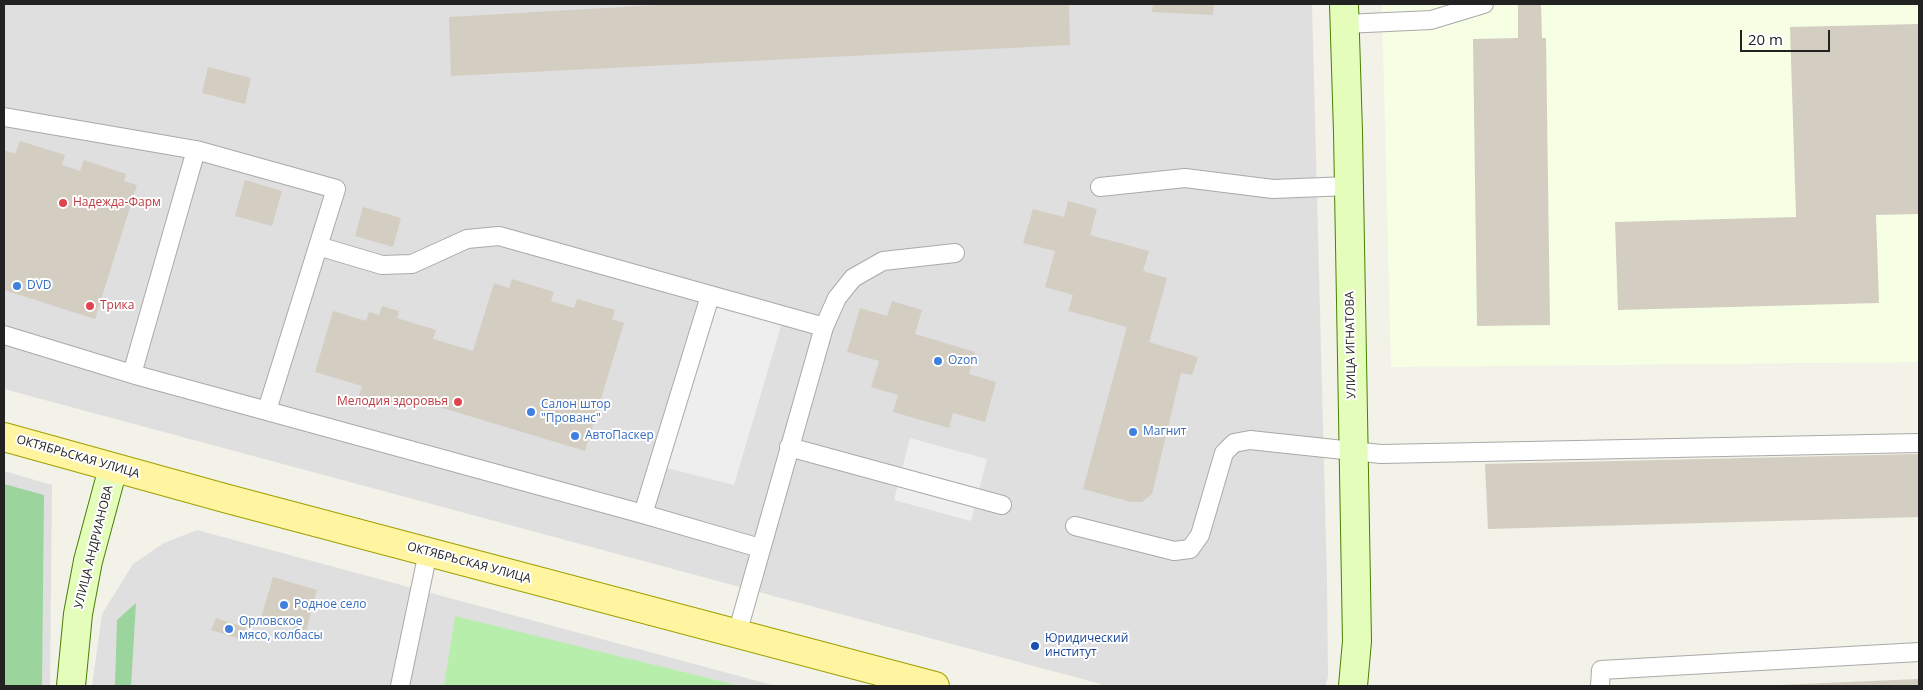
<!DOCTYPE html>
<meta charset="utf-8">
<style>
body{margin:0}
#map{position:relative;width:1923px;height:690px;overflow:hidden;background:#f2f2e8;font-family:"Open Sans",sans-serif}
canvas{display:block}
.frame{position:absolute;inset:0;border:5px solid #222;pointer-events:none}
.scale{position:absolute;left:1740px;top:30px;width:90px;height:22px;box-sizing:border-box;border:2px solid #222;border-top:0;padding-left:6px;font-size:15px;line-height:18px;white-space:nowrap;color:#222;-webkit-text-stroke:4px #fff;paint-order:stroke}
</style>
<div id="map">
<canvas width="1923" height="690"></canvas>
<div class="frame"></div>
<div class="scale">20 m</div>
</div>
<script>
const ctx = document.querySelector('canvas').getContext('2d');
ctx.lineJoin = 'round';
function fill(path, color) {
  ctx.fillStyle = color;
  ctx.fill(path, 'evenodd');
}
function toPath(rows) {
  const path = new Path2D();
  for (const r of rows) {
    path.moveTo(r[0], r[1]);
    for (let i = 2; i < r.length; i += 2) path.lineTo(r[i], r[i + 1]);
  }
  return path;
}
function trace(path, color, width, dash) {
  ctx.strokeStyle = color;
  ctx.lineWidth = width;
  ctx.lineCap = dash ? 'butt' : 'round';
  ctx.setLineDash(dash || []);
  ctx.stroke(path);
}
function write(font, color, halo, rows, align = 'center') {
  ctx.font = font + ' "Open Sans",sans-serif';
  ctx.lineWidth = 4;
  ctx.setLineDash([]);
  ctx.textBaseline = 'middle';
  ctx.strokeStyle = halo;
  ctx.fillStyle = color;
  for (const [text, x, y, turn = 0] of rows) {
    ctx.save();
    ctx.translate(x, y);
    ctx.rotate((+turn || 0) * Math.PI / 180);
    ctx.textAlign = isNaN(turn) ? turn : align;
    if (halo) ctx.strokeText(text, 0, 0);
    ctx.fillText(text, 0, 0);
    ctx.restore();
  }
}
const residential = toPath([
 [4,4,1312,4,1327,579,1328,677,1325,686,1108,686,4,389],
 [4,471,52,485,50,686,4,686],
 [197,530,776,686,92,686,102,614,133,564,164,543]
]);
const education = toPath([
 [1382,4,1919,4,1919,362,1391,367]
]);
const grass = toPath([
 [455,616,740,686,444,686]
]);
const forest = toPath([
 [4,484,44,495,42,686,4,686],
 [136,603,131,686,115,686,117,620]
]);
const parking = toPath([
 [710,296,784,316,734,485,659,466],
 [910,438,987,459,971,521,894,500]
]);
const building = toPath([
 [675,4,1069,4,1070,45,451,76,449,17],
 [1153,4,1214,4,1213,15,1152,12],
 [1518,4,1541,4,1542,38,1546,38,1550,325,1477,326,1473,39,1518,38],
 [1919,24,1919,214,1876,215,1879,303,1618,310,1615,222,1796,217,1790,27],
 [208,67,251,78,245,104,202,93],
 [20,141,65,155,62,165,80,171,84,160,126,174,124,181,137,185,95,319,4,290,4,150,15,154],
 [245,180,282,191,272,226,235,216],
 [1068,201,1097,209,1090,235,1149,251,1143,271,1167,278,1149,342,1198,357,1192,375,1181,373,1152,494,1142,502,1131,502,1083,489,1127,327,1068,311,1073,295,1045,287,1055,251,1023,243,1033,209,1064,217],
 [363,207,401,218,393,247,355,236],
 [512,279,554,292,551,301,574,308,577,299,615,310,612,319,624,323,585,451,403,396,400,408,359,396,362,386,315,372,333,311,366,321,369,312,379,315,382,306,399,311,397,318,436,330,433,339,473,351,494,283,509,288],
 [892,301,922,310,915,334,975,352,969,374,996,382,985,422,953,413,949,428,893,412,898,395,871,387,879,361,847,352,860,308,887,316],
 [1919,454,1919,517,1488,529,1485,464],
 [273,577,317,590,306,631,261,618],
 [216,618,246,628,243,640,211,630],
 [1919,679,1919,686,1779,686,1779,685]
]);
const lane = toPath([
 [1345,24,1431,20,1484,4],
 [4,117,196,150,336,189,267,410],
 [1100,187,1185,178,1273,189,1349,186],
 [318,246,382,265,412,264,467,239,499,236,824,327],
 [4,335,132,374,643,514,760,548],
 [132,374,196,150],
 [789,447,1002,505],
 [643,514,710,296],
 [1075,526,1174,551,1190,549,1200,535,1224,453,1234,443,1250,440,1381,454,1919,443],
 [737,634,824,327,837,298,853,278,883,261,955,253],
 [400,686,428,552],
 [1600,686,1601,670,1919,652]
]);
const secondary = toPath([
 [1344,4,1348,132,1357,641,1353,686],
 [71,686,78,614,88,561,113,468]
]);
const primary = toPath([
 [4,437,228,499,935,686]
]);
const markers = [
 [63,203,5,"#e0444e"],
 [17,286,5,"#3f7fe0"],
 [90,306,5,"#e0444e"],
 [938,361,5,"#3f7fe0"],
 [458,402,5,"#e0444e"],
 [531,412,5,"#3f7fe0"],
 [1133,432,5,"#3f7fe0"],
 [575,436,5,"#3f7fe0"],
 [284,605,5,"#3f7fe0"],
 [229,629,5,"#3f7fe0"],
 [1035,646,5,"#1a4fb4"]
];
const healthNames = [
 ["Надежда-Фарм",73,203],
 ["Трика",100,306],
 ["Мелодия здоровья",448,402,"right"]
];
const shopNames = [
 ["DVD",27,286],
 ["Ozon",948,361],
 ["Салон штор",541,405],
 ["\"Прованс\"",541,419],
 ["Магнит",1143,432],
 ["АвтоПаскер",585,436],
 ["Родное село",294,605],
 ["Орловское",239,622],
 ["мясо, колбасы",239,636]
];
const streetNames = [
 ["УЛИЦА ИГНАТОВА",1351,345,-91],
 ["ОКТЯБРЬСКАЯ УЛИЦА",78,457,16],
 ["УЛИЦА АНДРИАНОВА",94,547,-76],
 ["ОКТЯБРЬСКАЯ УЛИЦА",469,563,15]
];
const transitNames = [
 ["Юридический",1045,639],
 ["институт",1045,653]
];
fill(residential, '#e0dfdf');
fill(education, '#f6ffe4');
fill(grass, '#b7eeac');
fill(forest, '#9bd49c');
fill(parking, '#eee');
fill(building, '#d3cec1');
trace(lane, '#a9a9a9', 20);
trace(secondary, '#498100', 30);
trace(primary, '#9f9f00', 30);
trace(lane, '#fff', 18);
trace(secondary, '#e4fdbb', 28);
trace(primary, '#fff5a0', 28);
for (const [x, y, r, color] of markers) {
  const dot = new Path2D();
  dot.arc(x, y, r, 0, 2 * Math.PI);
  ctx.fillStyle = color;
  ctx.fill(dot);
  trace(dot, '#fff', 2);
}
write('12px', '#be3a42', '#fff', healthNames, 'left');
write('12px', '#366cbe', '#fff', shopNames, 'left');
write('12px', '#222', '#fff', streetNames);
write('12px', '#164399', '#fff', transitNames, 'left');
</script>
